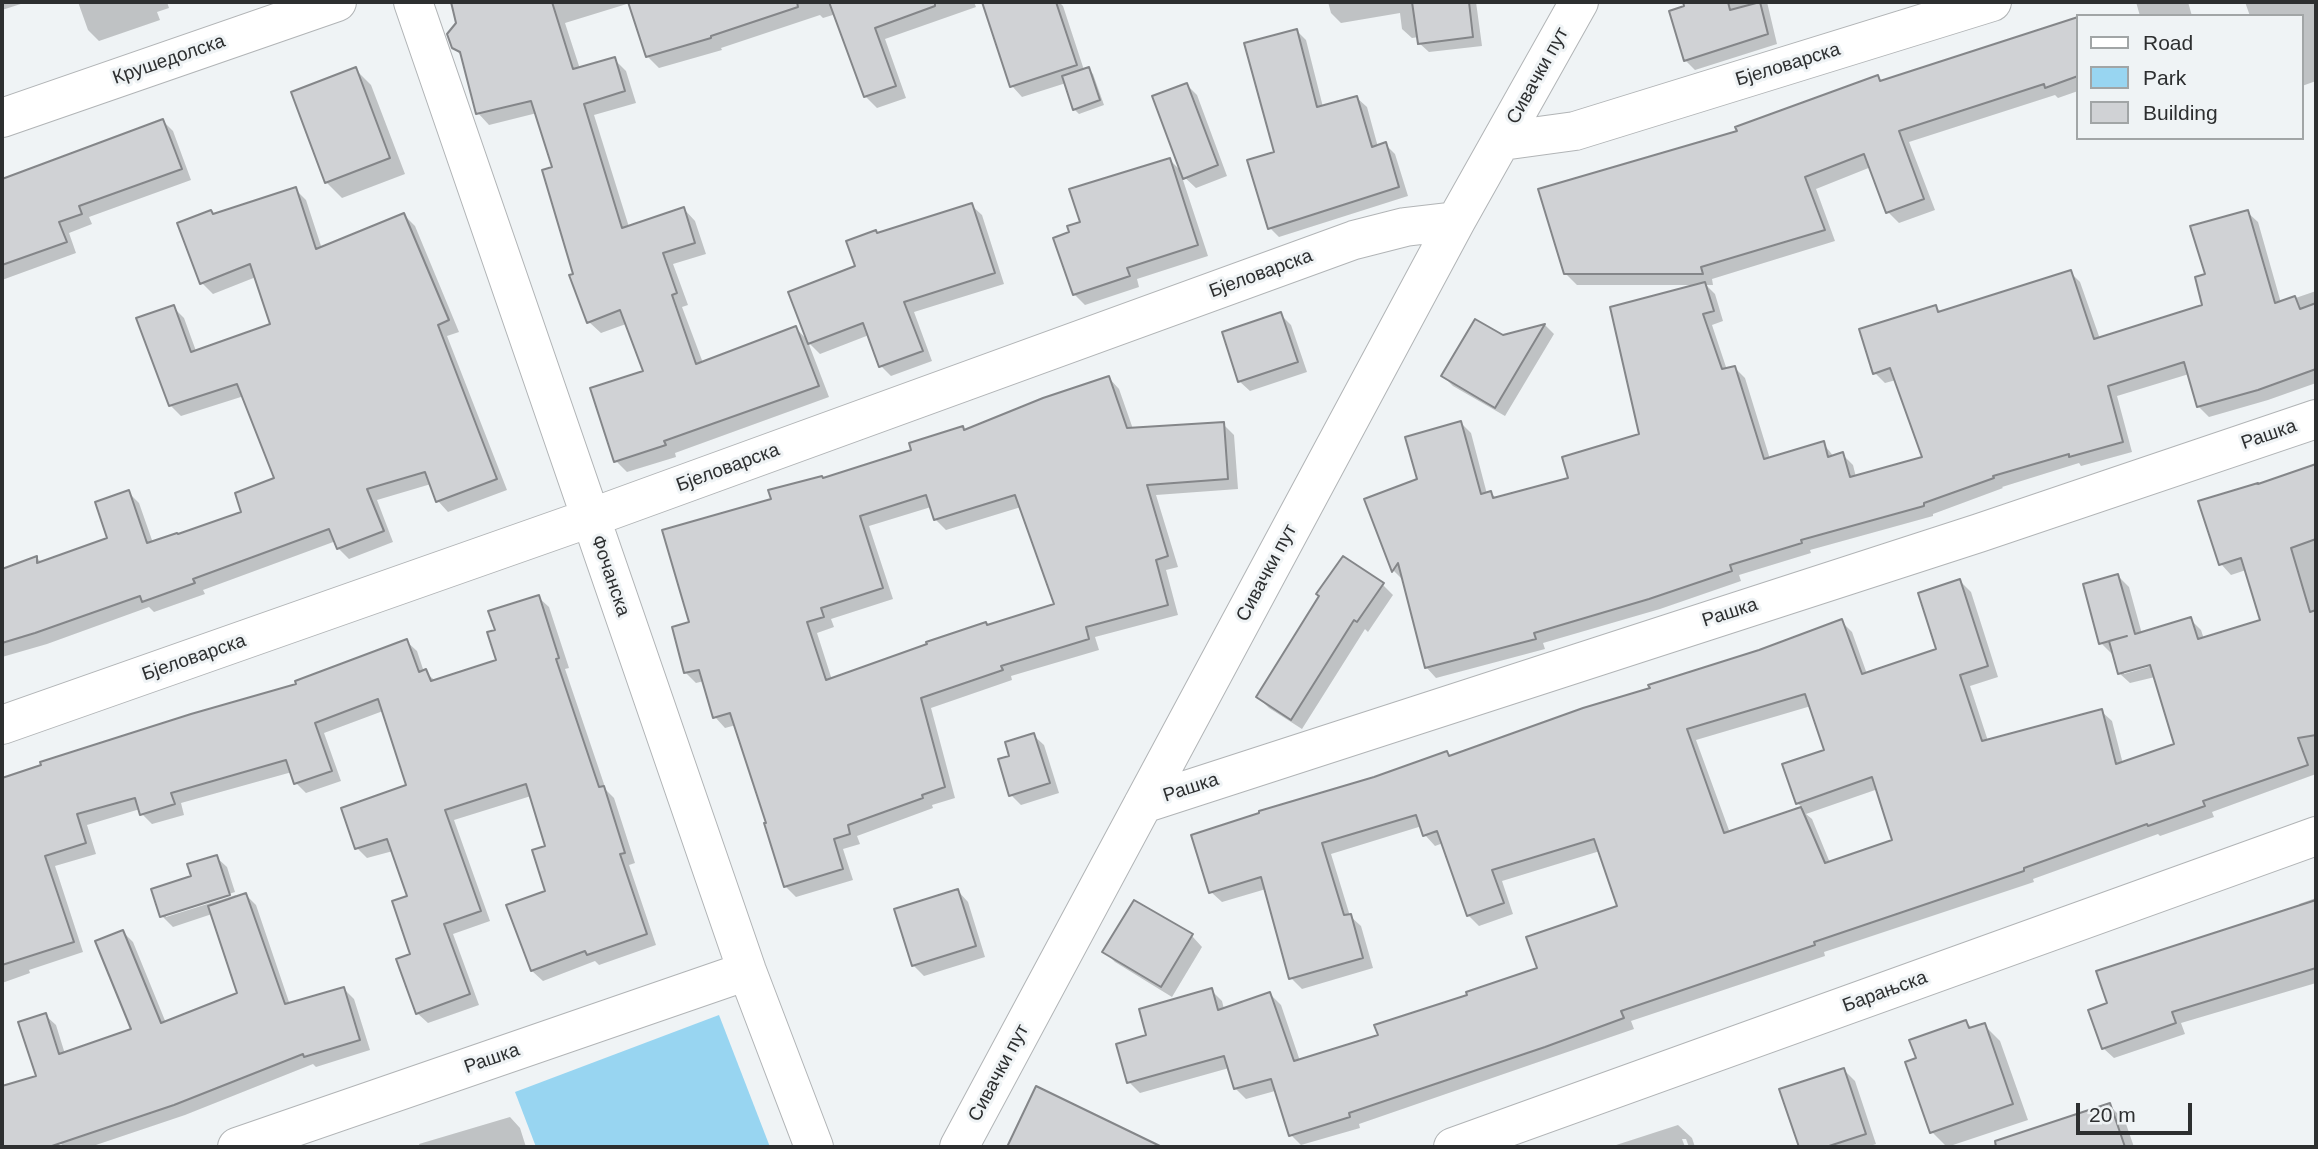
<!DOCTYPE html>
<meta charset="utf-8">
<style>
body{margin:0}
#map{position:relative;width:2318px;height:1149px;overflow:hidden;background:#eff3f5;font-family:Arial,sans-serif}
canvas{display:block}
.frame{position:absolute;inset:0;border:4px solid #2d2f30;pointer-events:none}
.legend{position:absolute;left:2076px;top:14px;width:228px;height:126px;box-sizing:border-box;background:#eff3f5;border:2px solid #a1a5a6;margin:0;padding:9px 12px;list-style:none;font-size:21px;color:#2d2f30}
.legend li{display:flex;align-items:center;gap:14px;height:35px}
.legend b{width:35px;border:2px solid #a1a5a6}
.scale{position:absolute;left:2076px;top:1103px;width:116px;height:32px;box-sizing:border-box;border:4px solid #2d2f30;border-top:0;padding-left:9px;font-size:21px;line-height:24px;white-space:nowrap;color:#2d2f30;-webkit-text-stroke:5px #eff3f5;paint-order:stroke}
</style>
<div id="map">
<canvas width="2318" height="1149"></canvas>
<div class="frame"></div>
<ul class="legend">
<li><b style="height:9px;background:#fff"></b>Road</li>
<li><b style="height:19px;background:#98d5f1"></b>Park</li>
<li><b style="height:19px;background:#d0d2d5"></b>Building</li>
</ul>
<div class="scale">20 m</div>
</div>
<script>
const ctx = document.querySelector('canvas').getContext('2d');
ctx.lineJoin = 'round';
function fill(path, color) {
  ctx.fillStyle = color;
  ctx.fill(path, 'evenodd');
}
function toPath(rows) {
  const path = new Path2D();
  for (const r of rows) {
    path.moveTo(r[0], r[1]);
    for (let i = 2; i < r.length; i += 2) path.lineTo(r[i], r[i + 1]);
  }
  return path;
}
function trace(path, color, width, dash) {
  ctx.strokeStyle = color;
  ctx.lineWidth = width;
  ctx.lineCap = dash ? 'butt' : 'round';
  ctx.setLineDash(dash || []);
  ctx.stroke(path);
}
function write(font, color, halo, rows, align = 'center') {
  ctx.font = font + ' Arial,sans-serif';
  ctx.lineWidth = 6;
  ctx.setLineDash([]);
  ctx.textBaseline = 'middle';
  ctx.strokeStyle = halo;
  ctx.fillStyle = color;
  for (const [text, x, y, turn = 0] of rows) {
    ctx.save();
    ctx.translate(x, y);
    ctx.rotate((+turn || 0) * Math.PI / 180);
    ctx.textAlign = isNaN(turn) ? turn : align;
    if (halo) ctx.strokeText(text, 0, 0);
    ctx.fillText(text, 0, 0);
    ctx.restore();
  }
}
const green = toPath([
 [719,1015,770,1147,536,1147,515,1092]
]);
const shadow = toPath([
 [2,2,27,2,2,10],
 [78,2,167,2,169,8,157,12,160,20,99,41,88,30],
 [453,2,974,2,976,7,885,39,906,98,877,108,865,96,836,14,823,18,820,15,721,48,722,50,659,68,647,56,630,3,565,23,580,69,614,59,626,71,636,103,594,115,629,227,684,209,695,221,706,254,673,264,688,305,682,307,703,363,796,328,808,341,878,234,971,205,982,215,1004,284,914,312,932,361,891,376,881,366,869,335,820,354,808,342,829,397,675,453,676,457,627,472,616,461,645,372,626,324,601,333,589,322,575,275,555,168,537,113,489,125,478,113,463,57,453,47,458,24],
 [1034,2,1059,2,1063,6,1084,70,1088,69,1093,74,1104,105,1079,114,1074,109,1066,83,1022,97,1012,86,989,17],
 [1328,2,1476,2,1482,46,1429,52,1419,43,1419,37,1412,38,1402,29,1400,13,1341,23,1331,13],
 [1684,2,1767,2,1777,44,1695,70,1685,60],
 [2136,2,2188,2,2192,16,2140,16],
 [2245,2,2316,2,2316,81,2302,86,2302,16,2250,16],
 [2078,19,2078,91,2058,98,2055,95,1909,142,1935,210,1899,223,1888,212,1871,167,1816,189,1835,241,1712,279,1713,285,1706,285,1715,294,1723,321,1712,325,1727,370,1735,368,1745,378,1770,459,1823,443,1834,457,1842,454,1853,465,1856,477,1925,458,1896,380,1885,383,1875,373,1936,307,1942,313,2070,272,2080,282,2100,339,2205,306,2207,276,2247,212,2258,222,2281,303,2316,291,2316,383,2268,400,2209,417,2199,407,2189,374,2117,396,2132,452,2081,466,2079,463,2002,487,2003,488,1933,514,1933,516,1810,550,1811,553,1739,575,1741,581,1660,609,1543,643,1545,649,1436,678,1426,667,1405,582,1394,571,1366,500,1419,481,1461,423,1471,433,1487,494,1491,493,1497,499,1570,479,1641,435,1696,285,1577,285,1565,273,1739,132,1878,77,1882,82],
 [1297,31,1306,40,1323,107,1357,98,1367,107,1378,147,1385,144,1395,154,1408,196,1279,237,1270,228,1276,153],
 [355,69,371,85,405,174,342,198,326,182],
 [1187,85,1197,95,1227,176,1196,188,1181,174,1208,256,1137,279,1139,287,1085,305,1074,294,1072,233,1083,223,1170,160,1184,174],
 [163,121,173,131,191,180,89,217,92,224,69,233,76,253,2,280,2,181],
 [295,189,306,200,322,249,404,215,415,226,459,332,447,336,507,490,448,512,438,501,431,484,377,500,393,542,349,559,338,548,336,541,203,590,205,594,154,612,149,607,47,644,2,657,2,571,37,558,42,563,110,539,128,492,139,503,153,543,244,513,277,479,244,396,181,416,170,405,173,307,184,318,196,351,272,325,256,277,213,294,202,283,214,216],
 [1280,314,1291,325,1307,372,1250,391,1239,381],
 [1545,325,1554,334,1505,416,1453,386,1443,376,1502,337],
 [1109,378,1119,389,1133,429,1223,424,1234,435,1238,489,1156,495,1178,567,1166,570,1178,615,1095,637,1099,650,1011,676,1012,680,931,708,955,798,932,805,933,808,857,836,860,844,843,849,853,880,796,897,785,886,769,824,736,725,725,728,715,717,704,681,696,683,686,673,691,624,773,501,823,480,913,451,963,428,966,431],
 [931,507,935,519,946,530,1021,507,1056,605,988,626,986,624,832,680,817,633,834,627,831,619,893,599,869,526],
 [2316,466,2316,774,2212,812,2214,817,2160,836,2158,834,2033,879,2034,882,1824,952,1825,956,1631,1021,1634,1029,1359,1124,1360,1128,1301,1145,1291,1135,1275,1091,1246,1099,1235,1088,1229,1068,1140,1093,1129,1082,1149,1037,1211,990,1222,1001,1224,1009,1270,994,1281,1005,1300,1061,1380,1037,1469,996,1540,969,1620,907,1600,851,1502,881,1513,914,1479,926,1468,915,1443,843,1435,846,1425,835,1422,826,1331,854,1350,916,1361,926,1373,968,1302,989,1291,978,1266,889,1222,902,1211,892,1375,778,1447,753,1451,757,1760,652,1841,621,1852,632,1867,674,1938,651,1960,581,1971,592,1998,677,1970,686,1988,741,2101,711,2112,721,2123,764,2176,745,2155,677,2130,683,2119,673,2114,653,2112,654,2101,643,2118,576,2129,587,2142,634,2190,619,2201,630,2204,639,2262,621,2246,570,2231,575,2221,564,2258,486],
 [2158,661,2159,664,2124,674,2124,670],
 [1811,706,1826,751,1797,803,1803,808,1730,833,1696,740],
 [1878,789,1894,841,1830,863,1812,819,1806,814],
 [1343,558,1383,585,1393,595,1368,632,1365,629,1302,729,1269,708,1258,697],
 [538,597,549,607,569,668,565,669,606,790,614,798,635,863,629,865,656,945,599,965,595,961,543,981,532,971,508,906,547,892,547,847,531,796,454,820,490,921,453,934,479,1005,428,1023,417,1013,409,897,393,851,367,858,357,848,408,786,383,711,324,733,341,781,306,793,296,783,292,772,181,803,184,815,152,824,142,814,140,809,87,825,96,854,55,866,83,952,29,970,30,973,2,983,2,779,298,685,406,641,417,651,424,672,436,681,498,661,497,631],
 [1033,735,1044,745,1059,793,1021,805,1011,795,1011,757],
 [216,857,227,867,235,892,166,914,166,917,236,895,237,898,246,895,256,905,290,1005,344,989,354,999,370,1050,316,1067,313,1064,185,1115,90,1147,64,1147,60,1143,20,1023,45,1015,56,1025,65,1054,133,1030,123,932,133,942,166,1023,240,994,212,914,173,927,162,916,193,877],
 [958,891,968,902,985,957,924,976,913,965],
 [2316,898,2316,983,2181,1023,2185,1034,2114,1058,2103,1048,2109,1004,2300,907,2299,904],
 [1192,936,1202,947,1172,997,1115,962,1105,952],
 [1966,1022,1973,1029,1984,1025,2000,1041,2028,1120,1947,1147,1932,1132,1918,1060],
 [1844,1070,1855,1081,1876,1144,1867,1147,1801,1147,1782,1090],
 [1037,1088,1158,1147,1009,1147],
 [2109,1105,2125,1121,2134,1147,2030,1147,2025,1133],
 [510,1117,520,1128,526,1147,420,1147,419,1144],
 [1678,1125,1692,1138,1695,1147,1689,1147,1686,1139,1682,1139,1685,1147,1610,1147]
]);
const building = toPath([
 [451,2,552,2,573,69,615,57,625,91,584,104,622,228,684,207,695,243,663,253,677,293,672,295,696,364,796,326,819,386,664,441,666,445,614,462,590,388,643,371,620,310,587,323,569,275,573,274,542,170,552,167,531,101,476,114,460,52,452,48,447,34,456,23,451,2],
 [628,2,797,2,798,7,711,36,711,38,646,57,628,2],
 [829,2,935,2,935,6,875,28,896,86,864,97,829,2],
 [982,2,1056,2,1077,65,1010,87,982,2],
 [1412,2,1469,2,1473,37,1418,44,1412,2],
 [1683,2,1728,2,1730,10,1760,2,1768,34,1684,61,1669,11,1684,6,1683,2],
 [2078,17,2078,76,2045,88,2044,84,1899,131,1924,199,1886,213,1864,154,1805,177,1825,230,1701,267,1703,274,1564,274,1538,189,1737,131,1735,127,1878,75,1880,81,2078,17],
 [1297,29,1317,107,1357,96,1372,147,1386,142,1399,187,1268,229,1247,160,1274,152,1244,43,1297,29],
 [356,67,390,158,325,183,291,92,356,67],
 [1089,67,1100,100,1073,110,1062,76,1089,67],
 [1187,83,1218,165,1183,179,1152,96,1187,83],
 [163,119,182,169,79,206,82,214,59,222,67,242,2,265,2,179,163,119],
 [1170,158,1198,245,1127,268,1130,276,1073,295,1053,238,1069,232,1067,226,1080,222,1069,189,1170,158],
 [296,187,316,249,404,213,449,320,438,325,497,479,436,502,425,472,367,489,384,531,337,549,329,529,193,579,195,583,142,602,140,596,35,633,2,643,2,569,37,556,37,563,107,538,95,502,129,490,147,543,177,533,178,534,241,512,235,493,274,478,237,384,169,406,136,318,174,305,191,352,270,324,250,264,200,284,177,223,211,210,213,214,296,187],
 [972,203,995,273,904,302,923,351,879,367,863,323,808,344,788,292,855,266,846,241,876,230,877,233,972,203],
 [2248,210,2275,303,2295,296,2300,309,2316,303,2316,369,2258,390,2197,407,2184,362,2108,386,2123,442,2069,457,2069,454,1993,476,1994,478,1924,503,1924,506,1801,540,1802,543,1730,565,1732,571,1649,599,1534,633,1536,639,1425,668,1398,563,1392,572,1364,499,1417,479,1405,437,1461,421,1481,494,1491,491,1493,498,1568,478,1562,457,1639,434,1610,307,1705,282,1714,311,1703,314,1722,369,1735,366,1764,459,1824,441,1828,457,1843,452,1850,477,1922,457,1890,368,1873,374,1859,329,1936,305,1938,312,2071,270,2094,339,2202,305,2195,277,2205,274,2190,226,2248,210],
 [1281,312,1298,362,1238,382,1222,332,1281,312],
 [1475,319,1503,335,1545,324,1495,408,1441,376,1475,319],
 [1109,376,1127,428,1224,422,1228,479,1147,485,1168,556,1156,560,1168,605,1086,627,1089,639,1001,666,1003,670,921,698,945,787,922,795,923,798,848,825,850,834,834,839,843,869,784,887,764,823,766,823,730,713,713,718,699,670,684,673,672,627,689,622,662,530,771,499,768,490,822,476,823,478,911,450,909,443,963,426,964,430,1043,398,1109,376],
 [926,495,934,520,1015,495,1054,604,987,625,986,622,926,642,927,644,826,680,807,622,824,617,821,608,883,588,860,516,926,495],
 [2316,464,2316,539,2291,548,2310,612,2316,610,2316,735,2298,738,2308,765,2203,801,2205,806,2148,826,2147,824,2024,868,2024,871,1814,942,1815,945,1621,1011,1624,1018,1545,1047,1349,1113,1350,1117,1289,1136,1271,1079,1234,1089,1224,1056,1127,1083,1116,1044,1146,1035,1139,1009,1212,988,1218,1010,1270,992,1294,1061,1378,1035,1374,1025,1467,995,1466,992,1537,968,1526,937,1617,906,1594,839,1492,870,1504,903,1467,916,1437,831,1423,836,1416,815,1322,843,1344,915,1351,914,1363,958,1289,979,1261,877,1209,893,1191,835,1259,813,1259,811,1374,777,1447,751,1449,756,1583,708,1650,688,1648,685,1759,650,1842,619,1862,674,1936,649,1918,593,1960,579,1988,666,1960,675,1982,741,2102,709,2116,764,2174,744,2150,665,2118,674,2109,641,2127,636,2099,644,2083,584,2118,574,2135,634,2191,617,2198,639,2260,620,2241,558,2219,565,2198,501,2258,483,2258,484,2316,464],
 [1805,694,1824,750,1782,764,1796,804,1872,777,1892,840,1825,863,1801,807,1724,833,1687,729,1805,694],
 [1343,556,1384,583,1357,622,1354,620,1291,720,1256,697,1319,596,1316,594,1343,556],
 [539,595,559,658,556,659,599,787,604,786,625,853,620,854,647,934,587,955,585,951,531,971,506,905,545,891,532,850,545,846,526,784,445,810,481,911,444,924,470,994,416,1014,396,959,410,954,392,901,407,896,387,839,355,849,341,808,406,785,378,699,315,723,332,771,294,784,286,760,171,793,175,804,140,815,135,798,77,814,86,843,45,856,74,942,2,965,2,778,41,765,40,762,191,714,296,684,295,681,407,639,419,672,426,669,431,681,496,660,487,632,495,630,488,611,539,595],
 [1034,733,1050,783,1009,796,998,759,1009,756,1005,742,1034,733],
 [217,855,230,895,160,917,151,889,191,876,187,864,217,855],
 [958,889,976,946,912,966,894,909,958,889],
 [246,893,285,1004,344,987,360,1040,304,1057,303,1054,174,1105,49,1147,2,1147,2,1086,36,1076,18,1022,46,1013,59,1054,131,1029,95,941,123,930,161,1023,237,993,208,906,246,893],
 [1134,900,1193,934,1161,987,1102,952,1134,900],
 [2316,900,2316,968,2172,1012,2176,1023,2102,1049,2088,1010,2107,1003,2096,971,2316,900],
 [1966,1020,1969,1028,1985,1023,2013,1104,1930,1133,1905,1062,1916,1058,1909,1040,1966,1020],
 [1844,1068,1866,1134,1826,1147,1799,1147,1779,1089,1844,1068],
 [1036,1086,1162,1147,1007,1147,1036,1086],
 [2110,1103,2125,1147,1996,1147,1995,1141,2110,1103]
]);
const minor = toPath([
 [413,2,747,971,814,1147],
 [2,118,337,2],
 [1502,141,1575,131,1992,2],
 [2,725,590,518,1354,240,1405,227,1456,221],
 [1143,804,1979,533,2316,419],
 [237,1147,747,971],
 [959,1147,1456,221,1579,2],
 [1453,1147,2316,836]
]);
const streetNames = [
 ["Крушедолска",169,60,-19],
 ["Бјеловарска",1788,65,-17],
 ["Сивачки пут",1538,76,-61],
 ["Бјеловарска",1261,274,-20],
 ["Рашка",2269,435,-19],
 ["Бјеловарска",728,468,-20],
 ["Сивачки пут",1267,573,-62],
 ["Фочанска",610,576,71],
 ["Рашка",1730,613,-18],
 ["Бјеловарска",194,658,-19],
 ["Рашка",1191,788,-18],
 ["Барањска",1885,992,-20],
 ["Рашка",492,1059,-19],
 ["Сивачки пут",999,1073,-62]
];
fill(green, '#98d5f1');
fill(shadow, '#0003');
fill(building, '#d0d2d5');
trace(building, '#848689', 2);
trace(minor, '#b1b4b6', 40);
trace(minor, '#fff', 38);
write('19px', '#2d2f30', '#eff3f5', streetNames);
</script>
